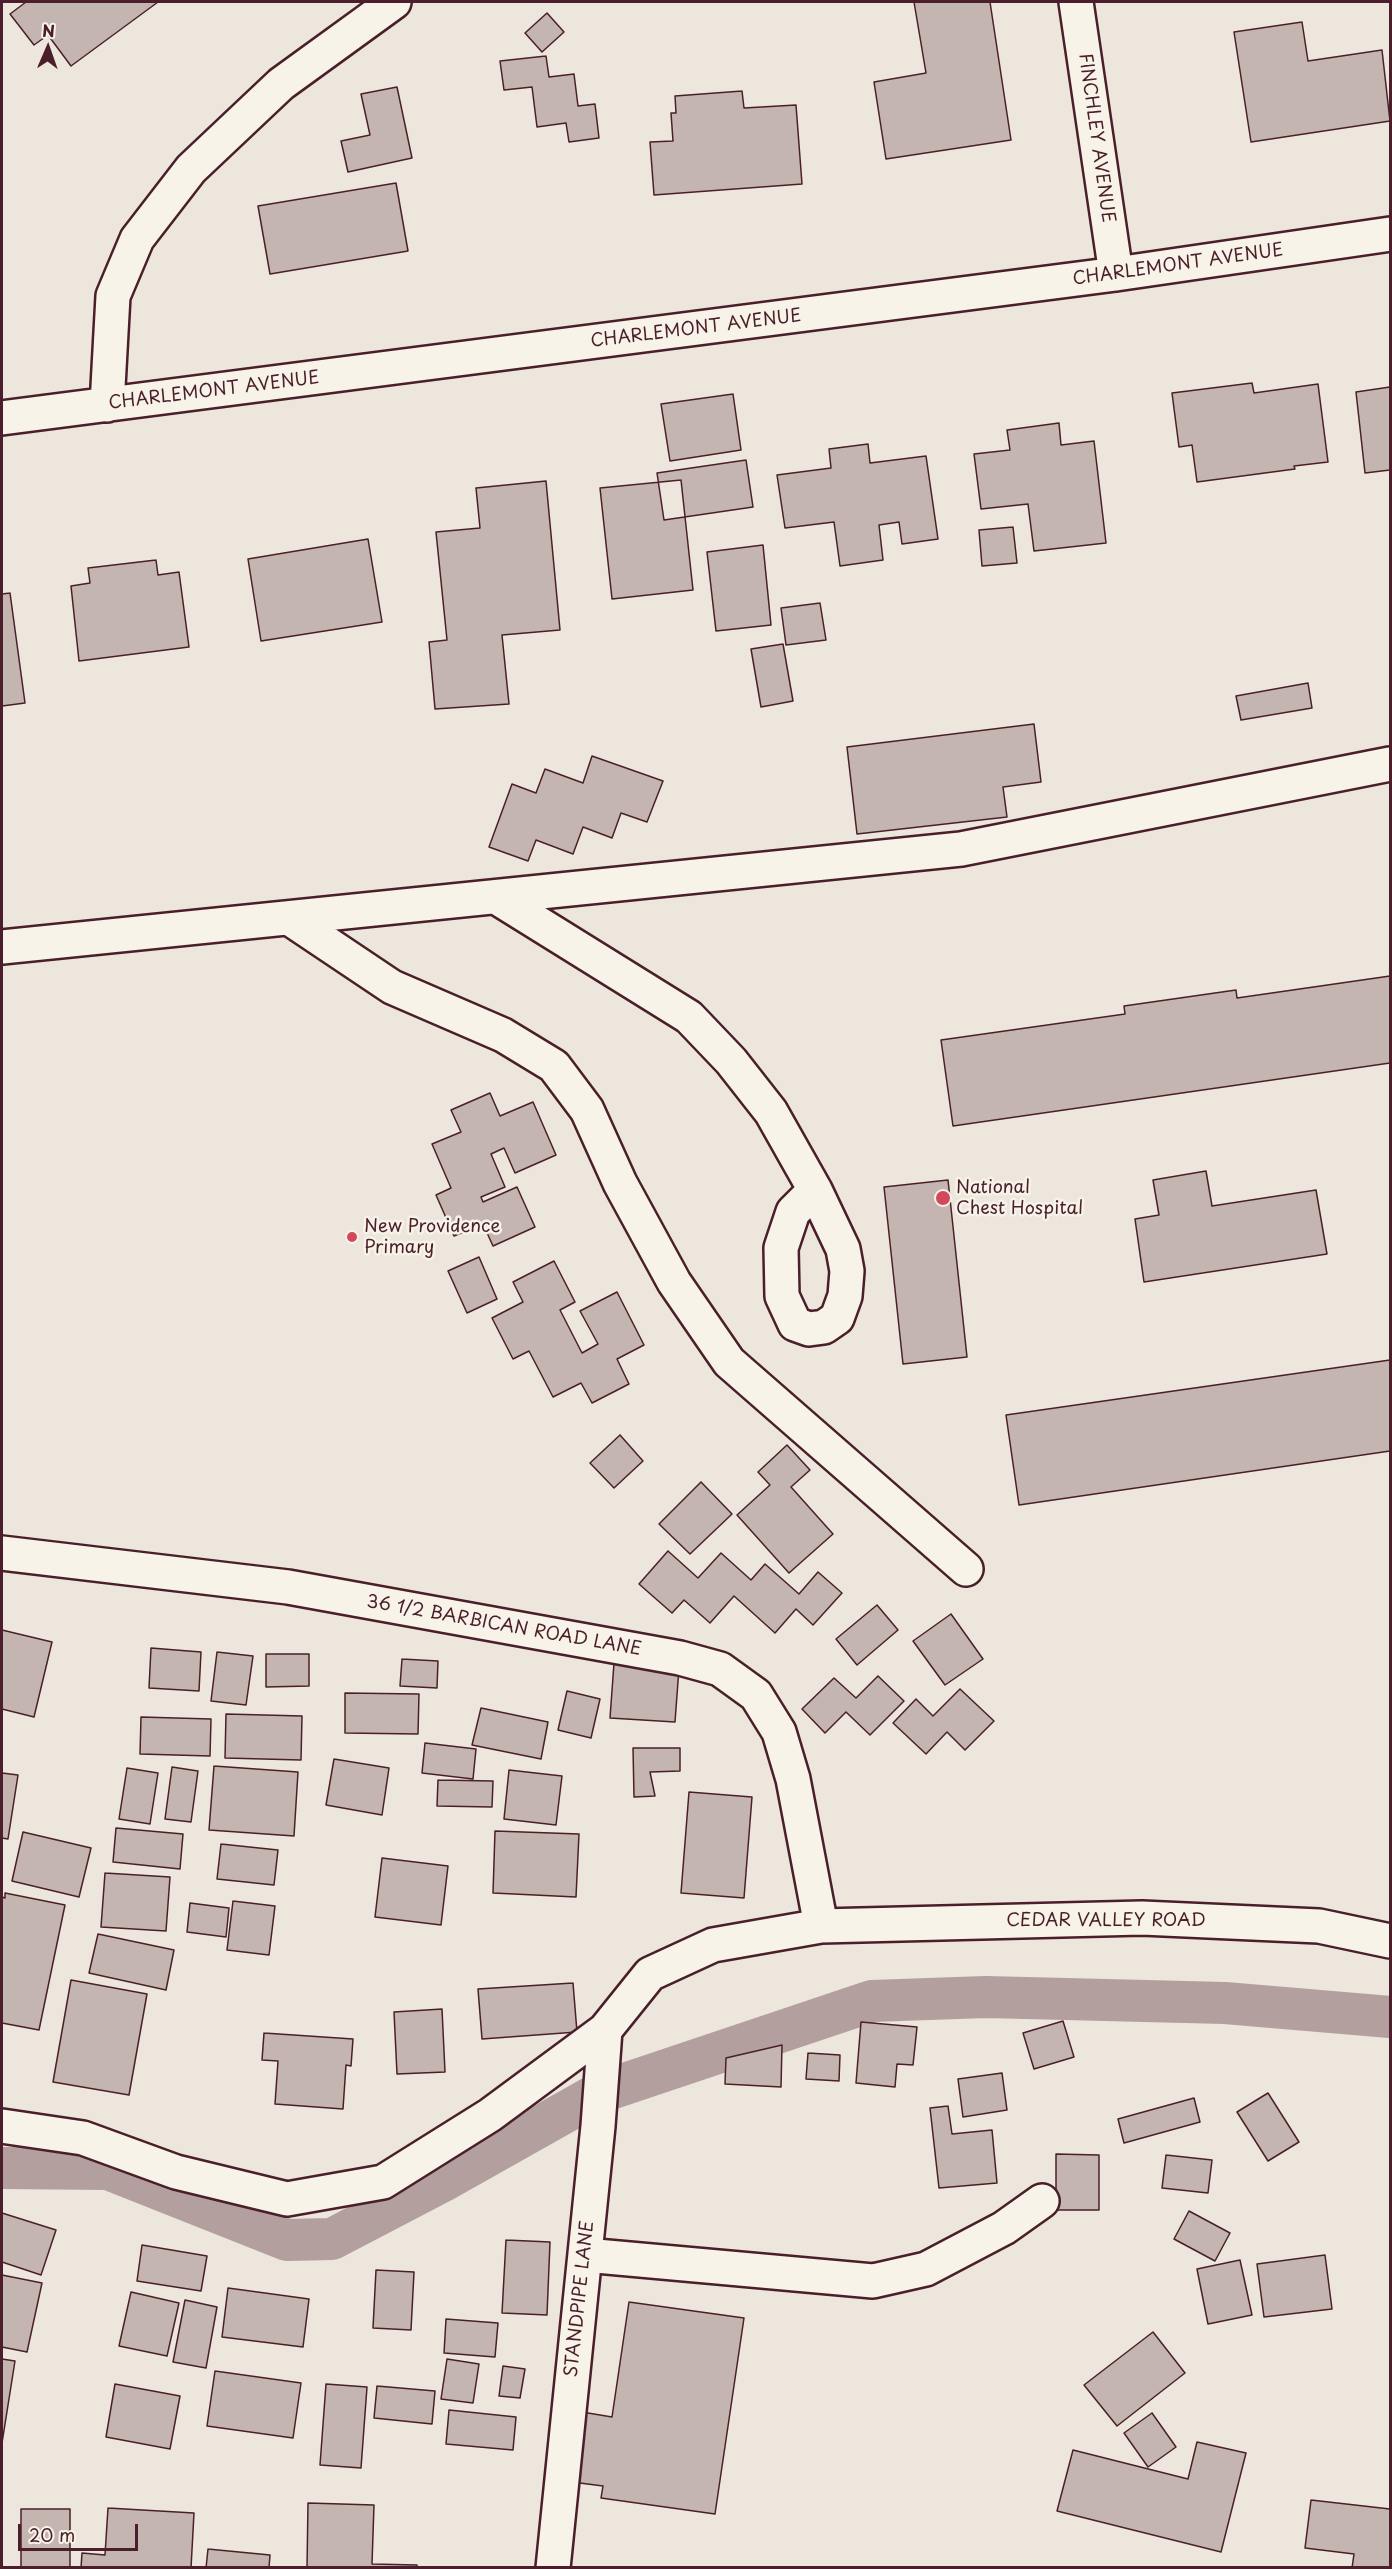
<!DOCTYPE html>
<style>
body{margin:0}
#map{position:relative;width:1392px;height:2569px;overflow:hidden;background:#ece6dd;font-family:"Playpen Sans",sans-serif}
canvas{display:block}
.frame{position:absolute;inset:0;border:3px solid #4a1f2b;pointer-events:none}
.north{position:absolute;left:18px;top:18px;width:60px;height:60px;-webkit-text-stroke:4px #f7f3e8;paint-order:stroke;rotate:2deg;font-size:16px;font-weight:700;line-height:24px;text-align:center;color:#4a1f2b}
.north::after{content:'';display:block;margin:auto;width:21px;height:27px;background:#4a1f2b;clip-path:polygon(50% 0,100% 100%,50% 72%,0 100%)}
.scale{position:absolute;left:18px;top:2524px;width:120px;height:27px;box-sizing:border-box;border:3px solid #4a1f2b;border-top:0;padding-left:8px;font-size:18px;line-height:21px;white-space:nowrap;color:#4a1f2b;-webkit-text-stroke:4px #f7f3e8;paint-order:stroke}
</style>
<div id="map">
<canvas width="1392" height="2569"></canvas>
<div class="frame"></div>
<div class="north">N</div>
<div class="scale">20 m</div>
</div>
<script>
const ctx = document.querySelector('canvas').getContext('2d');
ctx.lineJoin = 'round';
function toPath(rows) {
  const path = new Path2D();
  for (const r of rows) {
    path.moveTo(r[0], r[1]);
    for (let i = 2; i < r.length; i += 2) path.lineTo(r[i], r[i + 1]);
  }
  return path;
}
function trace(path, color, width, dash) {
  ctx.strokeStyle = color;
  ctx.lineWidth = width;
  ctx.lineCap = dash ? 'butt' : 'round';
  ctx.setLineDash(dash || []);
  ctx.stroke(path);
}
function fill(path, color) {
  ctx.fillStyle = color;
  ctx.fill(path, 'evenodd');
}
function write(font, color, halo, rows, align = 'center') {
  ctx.font = font + ' "Playpen Sans",sans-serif';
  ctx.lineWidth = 5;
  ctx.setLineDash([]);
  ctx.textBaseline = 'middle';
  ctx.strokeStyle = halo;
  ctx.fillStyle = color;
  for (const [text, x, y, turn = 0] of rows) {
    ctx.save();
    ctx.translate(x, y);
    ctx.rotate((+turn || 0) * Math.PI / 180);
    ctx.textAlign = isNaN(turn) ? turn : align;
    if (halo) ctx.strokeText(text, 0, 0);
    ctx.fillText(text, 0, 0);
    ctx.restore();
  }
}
const canal = toPath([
 [2,2168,108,2169,287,2240,332,2239,443,2181,601,2092,872,2001,986,1997,1225,2003,1390,2017]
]);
const building = toPath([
 [26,2,158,2,71,66,48,35,34,45,10,14,26,2],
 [914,2,990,2,1011,140,886,159,874,82,926,73,914,2],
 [547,13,564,32,542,52,525,33,547,13],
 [1302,22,1308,61,1382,50,1390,121,1251,142,1234,32,1302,22],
 [546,56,549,77,574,74,578,106,595,104,599,138,569,142,566,123,537,127,532,87,504,90,500,61,546,56],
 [397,87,412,158,348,172,341,141,370,135,361,94,397,87],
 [742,91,744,108,796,105,802,184,654,195,650,142,673,141,671,113,676,113,675,96,742,91],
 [396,183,408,251,270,274,258,206,396,183],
 [1252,383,1254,393,1318,384,1328,462,1294,466,1295,469,1197,482,1192,445,1179,447,1172,393,1252,383],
 [1390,387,1390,470,1365,473,1356,392,1390,387],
 [733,394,741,450,670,461,661,404,733,394],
 [1059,423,1061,445,1094,441,1106,543,1034,551,1028,504,981,509,974,454,1010,450,1007,430,1059,423],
 [868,444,870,463,926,456,938,539,902,544,899,522,879,525,883,560,840,566,834,522,785,528,777,475,831,468,829,449,868,444],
 [746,460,753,507,664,520,657,473,746,460],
 [681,480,693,590,612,599,600,488,681,480],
 [546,481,560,630,502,635,509,704,435,709,429,642,447,640,436,532,480,528,476,488,546,481],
 [1013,527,1017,563,982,566,979,530,1013,527],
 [368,539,382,622,261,641,248,559,368,539],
 [763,545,771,625,716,631,707,552,763,545],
 [156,560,158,575,179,572,189,647,79,661,71,586,90,583,88,568,156,560],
 [10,593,25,703,2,706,2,594,10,593],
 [820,603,826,640,786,645,781,608,820,603],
 [783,644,793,701,761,707,751,649,783,644],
 [1308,683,1312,708,1241,720,1236,696,1308,683],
 [1034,724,1041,782,1003,787,1007,817,857,834,847,747,1034,724],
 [592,756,663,781,647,822,621,813,612,838,583,827,573,854,536,840,528,861,489,847,512,784,536,793,545,769,583,783,592,756],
 [1390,976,1390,1063,953,1126,941,1040,1125,1014,1124,1006,1236,990,1237,998,1390,976],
 [490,1093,500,1116,533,1102,556,1155,515,1173,504,1148,491,1154,505,1187,481,1197,483,1202,517,1187,535,1227,493,1246,483,1224,454,1236,436,1195,451,1188,432,1144,461,1132,451,1110,490,1093],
 [1206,1171,1212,1206,1316,1190,1327,1254,1144,1282,1135,1219,1159,1215,1153,1180,1206,1171],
 [948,1180,967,1357,903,1364,884,1187,948,1180],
 [479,1257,497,1299,467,1313,448,1271,479,1257],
 [554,1261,575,1302,560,1310,582,1353,598,1344,580,1311,617,1292,644,1345,617,1359,629,1384,592,1403,581,1383,553,1397,529,1351,513,1359,492,1318,523,1302,513,1282,554,1261],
 [1390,1360,1390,1451,1019,1505,1006,1415,1390,1360],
 [620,1435,643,1461,614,1488,590,1463,620,1435],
 [787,1445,810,1470,791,1487,833,1534,789,1573,737,1515,770,1485,758,1472,787,1445],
 [701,1482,732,1514,690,1554,659,1524,701,1482],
 [668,1551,698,1578,721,1553,751,1580,765,1564,799,1594,818,1572,842,1593,813,1625,796,1609,775,1633,734,1596,710,1623,684,1600,672,1613,639,1584,668,1551],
 [877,1605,898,1630,857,1665,836,1639,877,1605],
 [951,1614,983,1659,945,1685,913,1641,951,1614],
 [2,1630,52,1642,34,1717,2,1709,2,1630],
 [151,1648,201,1652,199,1691,149,1688,151,1648],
 [217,1652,253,1656,246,1705,211,1701,217,1652],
 [266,1654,309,1654,309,1686,266,1687,266,1654],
 [402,1659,438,1661,437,1688,400,1686,402,1659],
 [614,1663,679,1668,675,1722,610,1718,614,1663],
 [878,1676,904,1701,870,1735,846,1712,825,1733,802,1709,834,1678,856,1698,878,1676],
 [960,1689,994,1721,965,1750,947,1732,926,1754,893,1723,916,1699,933,1716,960,1689],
 [567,1691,600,1699,591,1738,558,1730,567,1691],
 [345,1693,419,1694,418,1734,345,1733,345,1693],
 [481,1708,548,1722,541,1759,472,1745,481,1708],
 [226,1714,302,1716,301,1760,225,1758,226,1714],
 [141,1717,211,1719,210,1756,140,1754,141,1717],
 [425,1743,476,1749,473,1779,422,1773,425,1743],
 [633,1748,680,1748,680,1771,650,1772,655,1796,634,1797,633,1748],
 [334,1759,389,1768,382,1815,326,1805,334,1759],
 [214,1766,298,1772,294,1836,209,1830,214,1766],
 [172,1767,198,1771,191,1822,165,1819,172,1767],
 [127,1768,158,1773,150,1824,119,1819,127,1768],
 [509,1770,562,1776,556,1825,504,1819,509,1770],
 [2,1773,18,1775,8,1839,2,1838,2,1773],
 [438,1780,493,1781,492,1807,437,1806,438,1780],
 [689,1792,752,1797,744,1898,681,1893,689,1792],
 [116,1828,183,1834,180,1869,113,1862,116,1828],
 [495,1831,579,1834,576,1897,493,1893,495,1831],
 [23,1832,91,1848,79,1897,12,1881,23,1832],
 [221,1844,278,1850,274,1885,217,1879,221,1844],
 [382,1858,448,1866,441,1925,375,1917,382,1858],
 [105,1873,170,1877,166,1931,101,1927,105,1873],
 [5,1893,65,1905,39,2030,2,2023,2,1897,5,1898,5,1893],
 [233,1901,275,1906,269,1955,227,1950,233,1901],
 [190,1903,229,1908,226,1937,187,1932,190,1903],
 [98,1934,174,1950,166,1990,89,1973,98,1934],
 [71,1980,147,1994,129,2095,53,2082,71,1980],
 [573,1983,577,2032,482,2039,478,1989,573,1983],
 [442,2009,445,2072,397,2074,394,2012,442,2009],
 [1063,2021,1074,2057,1034,2069,1023,2033,1063,2021],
 [861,2022,917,2027,913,2065,897,2064,895,2087,856,2083,861,2022],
 [264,2033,353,2039,351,2066,346,2065,343,2109,275,2104,278,2061,262,2060,264,2033],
 [782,2045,781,2087,725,2084,726,2058,782,2045],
 [808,2053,840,2055,839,2081,806,2079,808,2053],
 [1002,2073,1007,2110,963,2117,958,2079,1002,2073],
 [1268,2093,1299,2142,1268,2161,1237,2112,1268,2093],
 [1194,2098,1200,2122,1124,2143,1118,2119,1194,2098],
 [948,2106,952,2134,992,2130,997,2183,939,2188,930,2108,948,2106],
 [1056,2154,1099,2155,1099,2210,1056,2210,1056,2154],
 [1166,2155,1212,2160,1208,2193,1162,2188,1166,2155],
 [1189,2211,1230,2233,1215,2261,1174,2239,1189,2211],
 [2,2213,56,2230,41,2275,2,2262,2,2213],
 [506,2240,550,2242,547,2315,502,2313,506,2240],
 [142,2245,207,2256,201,2291,137,2281,142,2245],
 [1325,2255,1332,2309,1264,2317,1257,2264,1325,2255],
 [1240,2260,1252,2315,1208,2324,1197,2269,1240,2260],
 [376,2270,414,2272,411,2330,373,2328,376,2270],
 [2,2275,42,2283,27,2352,2,2347,2,2275],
 [228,2288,309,2299,303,2347,222,2337,228,2288],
 [131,2292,179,2303,167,2356,119,2346,131,2292],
 [185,2300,217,2307,206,2368,173,2362,185,2300],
 [629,2302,744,2318,715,2514,601,2498,603,2486,572,2482,582,2412,612,2417,629,2302],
 [446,2319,498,2323,495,2357,444,2353,446,2319],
 [1153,2332,1185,2373,1117,2426,1084,2385,1153,2332],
 [2,2359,15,2361,2,2443,2,2359],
 [447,2359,479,2364,473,2403,441,2399,447,2359],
 [503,2366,525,2369,520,2398,499,2396,503,2366],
 [215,2371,301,2383,293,2438,207,2426,215,2371],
 [115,2384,180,2396,170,2449,106,2437,115,2384],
 [326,2384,367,2387,361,2468,320,2465,326,2384],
 [377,2386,435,2391,432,2424,374,2418,377,2386],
 [449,2410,516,2417,513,2450,446,2444,449,2410],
 [1152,2413,1176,2447,1148,2467,1124,2433,1152,2413],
 [1197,2442,1246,2453,1221,2552,1057,2511,1073,2450,1188,2479,1197,2442],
 [1311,2500,1390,2509,1390,2568,1352,2568,1354,2554,1305,2548,1311,2500],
 [308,2503,374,2505,372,2564,417,2565,417,2568,307,2568,308,2503],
 [108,2508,194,2513,191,2568,81,2568,82,2553,105,2555,108,2508],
 [21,2509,70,2509,70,2568,21,2568,21,2509],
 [208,2549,270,2555,269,2568,206,2568,208,2549]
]);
const minor = toPath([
 [1076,2,1116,274],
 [107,405,113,296,137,239,191,169,281,84,394,2],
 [2,418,1116,274,1390,234],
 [496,897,689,1017,731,1061,771,1112,815,1190],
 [289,918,392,987,503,1035,554,1066,587,1110,620,1183,674,1282,729,1362,966,1569],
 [2,947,961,849,1390,764],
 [815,1190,843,1249,847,1271,845,1296,837,1318,824,1327,809,1329,795,1324,782,1296,781,1248,793,1212,815,1190],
 [2,1553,288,1587,680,1658,720,1669,756,1695,779,1732,793,1779,821,1926],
 [2,2126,83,2138,176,2172,287,2199,383,2182,490,2115,605,2030,650,1974,713,1945,821,1926,1142,1918,1319,1926,1390,1941],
 [585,2255,873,2281,926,2269,1004,2228,1042,2201],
 [553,2568,598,2126,605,2030]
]);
const markers = [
 [943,1198,8,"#d1495b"],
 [352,1237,6,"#d1495b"]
];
const streetNames = [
 ["FINCHLEY AVENUE",1096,138,82],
 ["CHARLEMONT AVENUE",1178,265,-8],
 ["CHARLEMONT AVENUE",696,329,-7],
 ["CHARLEMONT AVENUE",214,391,-7],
 ["36 1/2 BARBICAN ROAD LANE",504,1626,10],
 ["CEDAR VALLEY ROAD",1106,1921],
 ["STANDPIPE LANE",580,2299,-84]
];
const poiNames = [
 ["National",956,1188],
 ["Chest Hospital",956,1209],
 ["New Providence",364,1227],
 ["Primary",364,1248]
];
trace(canal, '#b39f9d', 42);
fill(building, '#c4b5b0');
trace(building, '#4a1f2b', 1.5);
trace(minor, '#4a1f2b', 38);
trace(minor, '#f7f3e8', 33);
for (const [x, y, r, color] of markers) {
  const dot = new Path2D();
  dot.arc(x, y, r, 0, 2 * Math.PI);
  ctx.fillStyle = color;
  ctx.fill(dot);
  trace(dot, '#f7f3e8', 2);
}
write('18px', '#4a1f2b', '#f7f3e8', streetNames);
write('18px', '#4a1f2b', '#f7f3e8', poiNames, 'left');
</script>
